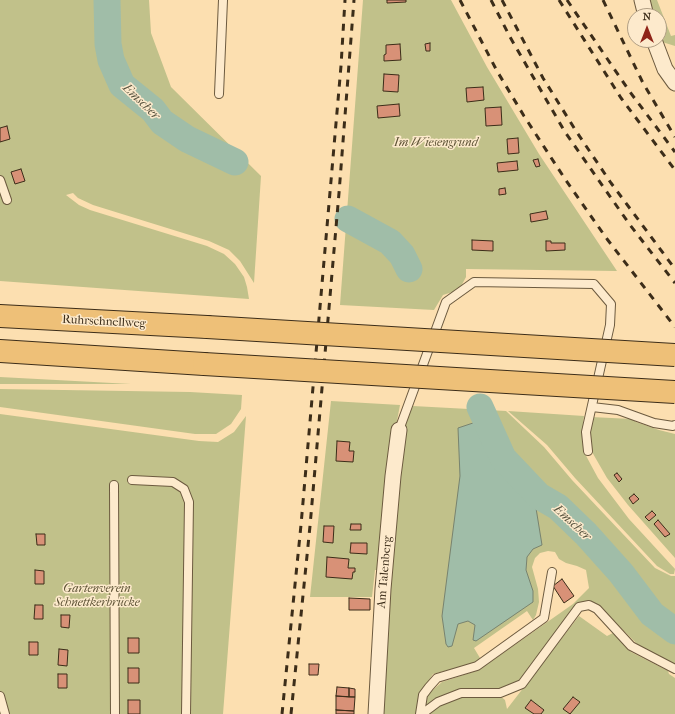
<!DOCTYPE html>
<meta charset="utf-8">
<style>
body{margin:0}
#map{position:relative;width:675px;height:714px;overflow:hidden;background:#fcdfb0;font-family:"IM FELL French Canon",serif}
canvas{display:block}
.north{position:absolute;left:627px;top:8px;width:40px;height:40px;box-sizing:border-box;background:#fdeacc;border:1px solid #b09e84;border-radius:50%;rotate:0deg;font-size:11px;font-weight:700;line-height:16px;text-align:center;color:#3c2d19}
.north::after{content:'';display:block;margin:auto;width:14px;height:18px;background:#8f2418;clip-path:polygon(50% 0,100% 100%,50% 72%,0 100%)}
</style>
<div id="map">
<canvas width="675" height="714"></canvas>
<div class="north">N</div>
</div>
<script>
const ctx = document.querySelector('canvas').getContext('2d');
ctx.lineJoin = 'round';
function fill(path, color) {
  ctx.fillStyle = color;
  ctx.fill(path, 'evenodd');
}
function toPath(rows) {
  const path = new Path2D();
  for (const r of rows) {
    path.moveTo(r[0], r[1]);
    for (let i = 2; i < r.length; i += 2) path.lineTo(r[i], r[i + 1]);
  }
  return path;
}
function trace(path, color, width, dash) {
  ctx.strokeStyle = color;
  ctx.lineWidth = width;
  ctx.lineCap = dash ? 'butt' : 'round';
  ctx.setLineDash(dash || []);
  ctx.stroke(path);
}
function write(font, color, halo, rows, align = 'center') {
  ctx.font = font + ' "IM FELL French Canon",serif';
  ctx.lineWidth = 3;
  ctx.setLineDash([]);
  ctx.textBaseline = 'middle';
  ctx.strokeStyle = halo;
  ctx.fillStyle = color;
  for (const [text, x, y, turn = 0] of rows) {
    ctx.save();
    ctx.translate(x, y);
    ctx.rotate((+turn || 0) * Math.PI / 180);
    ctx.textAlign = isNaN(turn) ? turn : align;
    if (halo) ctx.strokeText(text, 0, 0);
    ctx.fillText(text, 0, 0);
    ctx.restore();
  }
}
const green = toPath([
 [0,0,149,0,151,33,171,87,261,176,254,283,240,261,229,250,209,241,93,205,78,198,73,193,66,195,79,205,90,210,207,246,224,254,235,264,244,277,247,287,249,299,0,281],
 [363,0,451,0,487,67,539,154,617,271,466,269,466,277,459,290,443,295,434,310,340,305],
 [647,0,657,0,671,36,675,35,675,46,659,41,659,16,651,16],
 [0,377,131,384,0,384],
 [0,389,190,392,242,395,241,409,231,424,216,434,195,434,0,407],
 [331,401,400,405,393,442,382,570,375,570,372,597,310,597],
 [413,406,506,411,544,447,572,480,655,568,671,576,675,576,675,664,638,645,598,605,577,604,570,612,524,675,517,682,506,688,485,690,425,707,428,694,442,682,479,670,573,604,589,588,586,570,577,566,566,563,559,559,555,552,548,551,540,553,535,558,532,567,538,589,539,602,536,615,533,620,527,611,474,648,480,658,475,663,433,674,419,695,417,714,381,714,401,441,408,417],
 [508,411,584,416,582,435,584,452,598,478,629,519,675,569,674,574,670,574,657,566,575,478,547,445],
 [0,414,199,441,218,442,234,432,246,416,223,714,0,714],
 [591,417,632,419,636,422,659,430,675,434,675,558,628,505,607,478,592,452,588,433],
 [579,616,607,636,613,633,631,652,668,671,669,674,675,678,675,714,428,714,441,704,461,696,500,696,505,700,507,709]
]);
const water = toPath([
 [476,422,493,459,524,495,535,502,542,545,533,549,527,557,526,570,533,591,533,602,476,641,473,640,475,625,468,621,458,624,452,646,448,647,446,644,442,616,460,476,458,428,476,422]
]);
const river = toPath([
 [107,0,108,44,111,60,122,85,153,110,162,122,187,139,235,162],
 [348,219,390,242,402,255,409,269],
 [480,407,503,458,539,496,558,507,586,534,621,573,652,614,675,631]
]);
const building = toPath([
 [387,0,406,0,406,2,387,3,387,0],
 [430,43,430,51,426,51,425,44,430,43],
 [400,44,401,60,384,61,384,55,386,54,386,45,400,44],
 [384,74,399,75,398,92,383,91,384,74],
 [483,87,484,100,467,102,466,88,483,87],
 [399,104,400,116,378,118,377,106,399,104],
 [501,107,502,125,486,126,485,108,501,107],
 [7,126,10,139,0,142,0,128,7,126],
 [518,138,519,153,508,154,507,139,518,138],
 [538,159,540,166,536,167,533,160,538,159],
 [517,161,518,170,498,172,497,163,517,161],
 [21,169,25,181,15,184,11,172,21,169],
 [505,188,506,194,499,195,499,189,505,188],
 [546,211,548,219,531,222,530,214,546,211],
 [472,240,493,241,493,251,472,250,472,240],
 [546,241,551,241,551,243,565,243,565,250,546,251,546,241],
 [337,441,350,442,349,451,354,451,353,462,336,461,337,441],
 [617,473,622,479,619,482,614,475,617,473],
 [634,494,639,499,633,504,629,498,634,494],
 [652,511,656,515,649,521,645,517,652,511],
 [658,520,670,534,665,537,654,524,658,520],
 [351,524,361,524,361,530,350,530,351,524],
 [324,526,334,526,333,543,323,542,324,526],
 [36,534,45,534,45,545,37,545,36,534],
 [351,543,367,543,367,554,350,553,351,543],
 [327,557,349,559,348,568,355,568,355,572,353,572,352,579,326,577,327,557],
 [35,570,44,571,44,584,35,584,35,570],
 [562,579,574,596,564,603,553,586,562,579],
 [349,598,370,599,370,610,349,610,349,598],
 [35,605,43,605,43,619,34,619,35,605],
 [61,615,70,615,69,628,61,627,61,615],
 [128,638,139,638,139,653,128,653,128,638],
 [29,642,38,642,38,655,29,655,29,642],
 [59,649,68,650,67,666,58,665,59,649],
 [309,664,319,664,318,675,309,675,309,664],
 [128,668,139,668,139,683,128,683,128,668],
 [58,674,67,674,67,688,58,688,58,674],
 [337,687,349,688,349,697,336,696,337,687],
 [349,688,355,689,355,697,349,697,349,688],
 [336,696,355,697,354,711,336,710,336,696],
 [573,697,580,702,570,714,563,709,573,697],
 [128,700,140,700,140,714,128,714,128,700],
 [531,700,544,710,541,714,534,714,525,708,531,700],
 [336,710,354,711,354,714,336,714,336,710]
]);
const lane = toPath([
 [219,94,223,0],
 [0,180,7,200],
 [592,407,618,410,654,423,673,426,675,425],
 [399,430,446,302,474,282,594,284,611,304,610,325,586,432,588,451],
 [132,480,173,482,184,489,189,502,186,714],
 [114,485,115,714],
 [0,696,5,714],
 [420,714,423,695,429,687,437,678,477,666,544,618,552,572],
 [422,714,438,702,461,693,500,693,522,684,579,607,589,605,597,609,631,646,675,669]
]);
const street = toPath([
 [642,0,646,16],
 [654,40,665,69,675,83],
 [376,714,383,589,393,476,399,430]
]);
const highway = toPath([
 [0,316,207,327],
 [0,351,204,364]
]);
const rail = toPath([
 [460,0,497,71,524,116,565,179,607,239,675,327],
 [491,0,510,37,565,132,630,225,675,283],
 [502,0,543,78,576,131,611,183,675,269],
 [559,0,621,98,675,170],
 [567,0,630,92,675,152],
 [603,0,643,83,675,137],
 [282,714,301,525,341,66,345,0],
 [291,714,310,526,339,193,354,0]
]);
const highwayBridge = toPath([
 [207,327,675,355],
 [204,364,675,392]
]);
const parkNames = [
 ["Im Wiesengrund",436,143],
 ["Gartenverein",97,589],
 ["Schnettkerbrücke",97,603]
];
const streetNames = [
 ["Ruhrschnellweg",104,322,3],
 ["Am Talenberg",385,572,-85]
];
const waterNames = [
 ["Emscher",141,102,44],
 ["Emscher",572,523,43]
];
fill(green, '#c1c18a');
fill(water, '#a0bda8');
trace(water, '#78836f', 1);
trace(river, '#a0bda8', 27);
fill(building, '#d89177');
trace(building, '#3c2d19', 1);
trace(lane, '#6c5a3f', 10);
trace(street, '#6c5a3f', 17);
trace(highway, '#3c2d19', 24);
trace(lane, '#fdeacc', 8);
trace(street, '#fdeacc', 15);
trace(highway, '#eec078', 22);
trace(rail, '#3c2d19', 3, [7, 7]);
trace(highwayBridge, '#3c2d19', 24, []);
trace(highwayBridge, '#eec078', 22);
write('italic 12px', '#5d5235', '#fdeacc', parkNames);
write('12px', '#3c2d19', '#fdeacc', streetNames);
write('italic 13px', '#55513d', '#fdeacc', waterNames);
</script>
